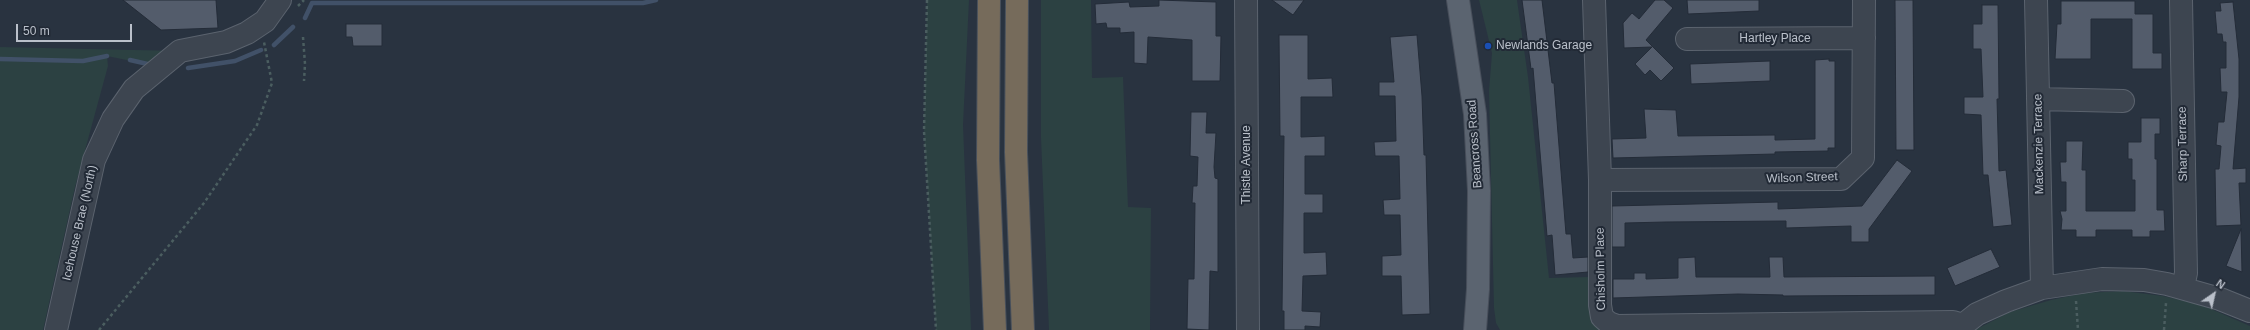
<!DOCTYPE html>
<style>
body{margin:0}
#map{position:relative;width:2250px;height:330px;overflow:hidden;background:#293340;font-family:Arial,sans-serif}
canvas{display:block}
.north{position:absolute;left:2194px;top:274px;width:40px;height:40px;-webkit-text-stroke:3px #222a36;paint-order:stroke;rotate:34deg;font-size:11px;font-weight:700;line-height:16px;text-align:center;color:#bac0ca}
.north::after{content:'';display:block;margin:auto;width:14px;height:18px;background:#bac0ca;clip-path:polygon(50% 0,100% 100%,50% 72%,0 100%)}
.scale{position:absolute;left:16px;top:24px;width:116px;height:18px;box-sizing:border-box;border:2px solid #bac0ca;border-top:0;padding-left:5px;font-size:12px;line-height:14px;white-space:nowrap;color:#bac0ca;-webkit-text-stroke:3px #222a36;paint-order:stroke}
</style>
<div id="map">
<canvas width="2250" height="330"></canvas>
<div class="north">N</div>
<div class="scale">50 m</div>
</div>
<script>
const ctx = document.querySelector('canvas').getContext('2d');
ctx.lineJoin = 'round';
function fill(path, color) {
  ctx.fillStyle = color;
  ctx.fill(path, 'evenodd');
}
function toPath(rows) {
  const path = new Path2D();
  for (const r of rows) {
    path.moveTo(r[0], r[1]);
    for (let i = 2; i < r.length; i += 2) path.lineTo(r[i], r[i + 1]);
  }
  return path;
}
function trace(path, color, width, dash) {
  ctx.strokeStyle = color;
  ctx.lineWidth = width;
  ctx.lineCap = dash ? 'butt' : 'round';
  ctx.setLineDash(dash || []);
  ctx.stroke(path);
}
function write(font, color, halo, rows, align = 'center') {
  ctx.font = font + ' Arial,sans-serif';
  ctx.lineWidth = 4;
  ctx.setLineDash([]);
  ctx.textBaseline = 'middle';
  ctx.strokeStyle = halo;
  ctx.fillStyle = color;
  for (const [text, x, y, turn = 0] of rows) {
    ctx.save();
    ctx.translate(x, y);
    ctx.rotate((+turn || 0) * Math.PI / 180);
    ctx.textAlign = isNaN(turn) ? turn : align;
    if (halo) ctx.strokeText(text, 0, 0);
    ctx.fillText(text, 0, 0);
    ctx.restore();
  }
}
const green = toPath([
 [927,0,969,0,963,125,971,330,936,330,924,131],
 [1041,0,1091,0,1092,78,1123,77,1128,207,1151,208,1150,330,1049,330,1041,138],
 [1479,0,1517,0,1528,77,1549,278,1588,277,1591,306,1613,330,1500,330,1496,323,1494,308,1489,91,1492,53],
 [0,47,180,51,156,66,107,56,108,66,75,187,43,330,0,330],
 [2123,291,2163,296,2202,305,2250,326,2250,330,1975,330,2010,312,2051,300,2084,293]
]);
const stream = toPath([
 [305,18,312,3,643,3,656,0],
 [274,45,293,27],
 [0,59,83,61,107,56],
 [130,60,152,65],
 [188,68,235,61,261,50]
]);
const building = toPath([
 [123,0,216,0,218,28,161,30,123,0],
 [1159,0,1216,2,1216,36,1221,36,1220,81,1192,81,1192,40,1148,37,1147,64,1134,63,1134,32,1120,33,1120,28,1107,28,1106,23,1096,24,1095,4,1129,2,1130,7,1159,6,1159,0],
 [1272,0,1304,0,1293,15,1272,0],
 [1522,0,1542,0,1552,83,1554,83,1566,234,1571,234,1573,258,1588,257,1588,272,1555,275,1552,235,1547,236,1533,68,1531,69,1522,0],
 [1655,0,1664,0,1673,8,1646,40,1674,68,1661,81,1650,70,1645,75,1635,64,1652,47,1624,48,1623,23,1632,13,1639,19,1655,0],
 [1687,0,1759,0,1759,11,1688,14,1687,0],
 [1895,0,1913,0,1914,150,1896,150,1895,0],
 [2061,1,2135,1,2135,14,2153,14,2153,53,2162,53,2162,69,2132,69,2132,19,2091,19,2091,59,2055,59,2057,24,2061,24,2061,1],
 [2233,2,2239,59,2239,97,2233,169,2246,168,2246,183,2239,183,2241,225,2216,226,2215,169,2219,169,2221,146,2216,145,2218,122,2224,122,2227,92,2221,92,2220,68,2226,68,2226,42,2223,42,2222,34,2217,34,2215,11,2221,11,2220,3,2233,2],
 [1982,5,1998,5,1999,99,1997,99,1999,171,2006,170,2012,225,1993,227,1988,175,1983,175,1981,115,1964,114,1964,97,1983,97,1981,49,1973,49,1973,24,1982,24,1982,5],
 [346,24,382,24,382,46,353,46,352,37,346,37,346,24],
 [1279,35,1308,35,1308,79,1332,78,1333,97,1301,97,1301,137,1325,136,1325,156,1305,156,1305,194,1323,194,1323,213,1304,213,1304,253,1326,252,1327,275,1303,276,1302,311,1321,312,1320,327,1305,326,1305,330,1284,330,1284,311,1282,311,1284,136,1280,136,1279,35],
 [1417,35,1422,96,1424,155,1426,155,1430,314,1402,315,1401,276,1382,276,1382,256,1401,255,1400,215,1384,215,1383,200,1400,199,1399,156,1375,156,1374,142,1396,141,1395,96,1379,96,1379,82,1394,82,1390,37,1417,35],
 [1829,59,1829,61,1835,61,1835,148,1828,148,1828,151,1775,152,1775,154,1613,158,1612,139,1646,138,1644,109,1676,110,1678,136,1775,135,1775,140,1815,139,1815,60,1829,59],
 [1770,61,1770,81,1691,84,1690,64,1770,61],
 [1191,112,1207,112,1206,133,1216,133,1214,167,1215,178,1218,179,1218,272,1210,271,1209,330,1187,329,1188,279,1194,279,1195,203,1192,203,1193,186,1197,186,1198,157,1190,156,1191,112],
 [2141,118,2160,118,2160,134,2155,134,2155,159,2157,159,2157,210,2164,210,2165,231,2150,231,2150,237,2132,237,2132,230,2096,230,2096,237,2076,237,2076,230,2061,230,2062,219,2060,211,2066,211,2066,182,2061,182,2060,162,2066,162,2066,141,2083,141,2082,170,2086,170,2086,211,2135,211,2135,180,2132,180,2132,159,2128,159,2128,142,2141,142,2141,118],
 [1897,160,1912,171,1869,229,1869,242,1851,242,1851,226,1786,228,1786,221,1665,222,1625,223,1625,247,1612,247,1612,206,1778,202,1778,209,1862,206,1897,160],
 [2241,229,2242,272,2226,266,2241,229],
 [1991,249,2000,267,1955,286,1947,268,1991,249],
 [1695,257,1696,277,1770,277,1769,257,1783,257,1784,277,1935,276,1935,295,1783,296,1783,295,1738,294,1613,298,1613,279,1634,279,1634,273,1646,273,1646,279,1678,278,1678,258,1695,257]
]);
const path = toPath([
 [927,0,924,131,936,330],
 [298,6,304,0],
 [303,37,305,64,304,81],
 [2076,301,2078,330],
 [99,330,204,203,257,125,272,83,264,42],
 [2164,330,2166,303]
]);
const minor = toPath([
 [1246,0,1248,330],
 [1594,0,1600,180,1600,305,1602,317,1609,323,1617,326,1953,322,1963,325],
 [2036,0,2042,288],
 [2181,0,2186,273,2183,287],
 [1687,39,1864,38],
 [2038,99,2123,101],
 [1600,180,1841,179,1863,158,1864,0],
 [56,330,94,160,113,119,134,89,180,51,226,42,247,33,265,21,280,0],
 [1961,330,1963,325,1977,314,2006,301,2042,288,2102,279,2144,280,2167,284,2220,299,2250,311]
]);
const major = toPath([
 [1458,0,1475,114,1479,191,1478,289,1475,330]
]);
const highway = toPath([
 [989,0,988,160,995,330],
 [1017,0,1016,152,1023,330]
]);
const markers = [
 [1488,46,4,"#1a4fb4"]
];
const streetNames = [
 ["Hartley Place",1775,39],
 ["Beancross Road",1475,144,-94],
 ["Mackenzie Terrace",2039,144,-91],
 ["Sharp Terrace",2183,144,-91],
 ["Thistle Avenue",1247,165,-90],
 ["Wilson Street",1802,178,-2],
 ["Icehouse Brae (North)",80,223,-77],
 ["Chisholm Place",1601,269,-91]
];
const poiNames = [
 ["Newlands Garage",1496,46]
];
fill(green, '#2c4142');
trace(stream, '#415168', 4.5);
fill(building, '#535c6b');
trace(building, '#242c38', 1);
trace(minor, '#5b636e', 24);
trace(major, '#474e5a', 24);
trace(highway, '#48505b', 24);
trace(path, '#4b5e60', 2.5, [3, 3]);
trace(minor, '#3d4550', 22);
trace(major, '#5b6470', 22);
trace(highway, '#766b5b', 22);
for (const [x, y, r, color] of markers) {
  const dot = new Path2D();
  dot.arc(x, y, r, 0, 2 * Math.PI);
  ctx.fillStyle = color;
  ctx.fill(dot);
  trace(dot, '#222a36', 1.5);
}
write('12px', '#bac0ca', '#222a36', streetNames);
write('12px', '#bac0ca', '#222a36', poiNames, 'left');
</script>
